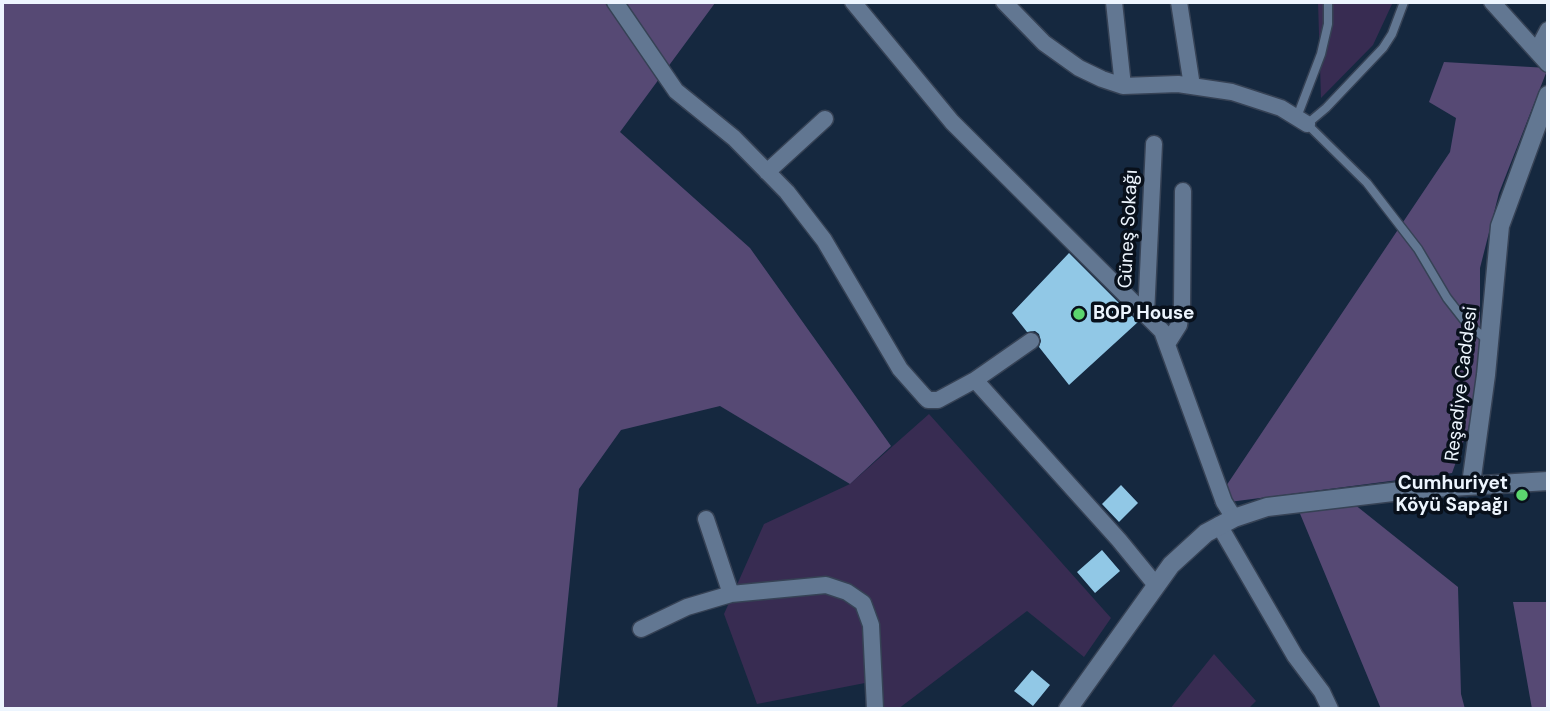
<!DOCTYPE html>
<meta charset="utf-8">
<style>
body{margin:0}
#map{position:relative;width:1550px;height:711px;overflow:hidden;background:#15283f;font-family:"DM Sans",sans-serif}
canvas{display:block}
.frame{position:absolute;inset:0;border:4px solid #edf5fe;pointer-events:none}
</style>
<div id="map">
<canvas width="1550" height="711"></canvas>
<div class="frame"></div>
</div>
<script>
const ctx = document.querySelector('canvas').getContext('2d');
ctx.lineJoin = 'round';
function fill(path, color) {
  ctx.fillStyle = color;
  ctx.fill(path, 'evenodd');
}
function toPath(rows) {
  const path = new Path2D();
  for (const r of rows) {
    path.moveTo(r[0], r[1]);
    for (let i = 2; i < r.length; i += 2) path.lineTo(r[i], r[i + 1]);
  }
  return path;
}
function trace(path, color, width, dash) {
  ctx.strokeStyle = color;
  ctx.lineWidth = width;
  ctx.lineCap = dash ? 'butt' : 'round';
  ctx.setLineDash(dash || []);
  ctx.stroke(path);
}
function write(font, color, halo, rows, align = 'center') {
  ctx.font = font + ' "DM Sans",sans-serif';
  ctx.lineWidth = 7;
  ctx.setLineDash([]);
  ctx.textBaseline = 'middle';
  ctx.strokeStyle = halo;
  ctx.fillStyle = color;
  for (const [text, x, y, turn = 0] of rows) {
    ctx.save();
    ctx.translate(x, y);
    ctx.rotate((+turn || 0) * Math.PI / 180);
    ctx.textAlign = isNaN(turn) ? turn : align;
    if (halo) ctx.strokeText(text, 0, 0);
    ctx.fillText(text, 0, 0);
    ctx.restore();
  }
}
const green = toPath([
 [1318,2,1393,2,1373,45,1321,98],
 [929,414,1111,618,1084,657,1027,611,898,709,870,709,865,683,757,704,724,614,764,524,850,484],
 [1214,654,1256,701,1248,709,1170,709]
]);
const forest = toPath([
 [2,2,712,2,715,3,620,132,750,248,891,446,850,484,720,406,621,430,579,489,557,709,2,709],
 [1444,62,1548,68,1499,193,1480,268,1480,373,1468,429,1452,473,1214,504,1450,152,1456,118,1429,102],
 [1296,504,1354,504,1458,587,1461,694,1465,709,1381,709],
 [1513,602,1548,602,1548,709,1532,709]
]);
const building = toPath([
 [1069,253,1138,322,1069,385,1039,347,1041,341,1039,334,1035,331,1027,332,1012,313],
 [1121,485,1138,503,1119,522,1102,504],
 [1102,550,1120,571,1095,593,1077,572],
 [1032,670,1050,685,1033,706,1014,691]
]);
const service = toPath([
 [1404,2,1392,34,1383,48,1326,108,1307,124,1367,183,1418,249,1447,298,1465,321,1487,340],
 [1297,117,1321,54,1328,24,1328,2]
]);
const minor = toPath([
 [615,2,676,91,734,138,787,192,824,240,900,369,924,396,928,400,938,400,975,380,1119,540,1155,584],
 [853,2,952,122,1162,331,1224,502,1234,518],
 [1004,2,1044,43,1079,68,1102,79,1123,86,1178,84,1232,92,1281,108,1307,124],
 [1114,2,1123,86],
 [1179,2,1192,86],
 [1492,2,1548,64],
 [1537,51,1548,30],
 [767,172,825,119],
 [1146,315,1154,144],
 [1167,344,1179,325,1182,305,1183,191],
 [975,380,1031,341],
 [706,519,731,594,826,585,847,592,863,603,871,625,875,709],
 [1219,525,1295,656,1322,692,1330,709],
 [641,629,687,607,731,594]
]);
const tertiary = toPath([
 [1471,484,1486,375,1500,226,1548,95],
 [1068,709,1171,565,1206,533,1234,518,1267,507,1418,489,1548,481]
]);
const markers = [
 [1079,314,7,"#5bd56e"],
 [1522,495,7,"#5bd56e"]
];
const streetNames = [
 ["Güneş Sokağı",1129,229,-87],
 ["Reşadiye Caddesi",1462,384,-83]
];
const poiNames = [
 ["BOP House",1093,314],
 ["Cumhuriyet",1508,484,"right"],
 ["Köyü Sapağı",1508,506,"right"]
];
fill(green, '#382c52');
fill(forest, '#564974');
fill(building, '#91c8e6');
trace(service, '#364255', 11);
trace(minor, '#364255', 19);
trace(tertiary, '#364255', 21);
trace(service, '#627792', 8);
trace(minor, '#627792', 16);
trace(tertiary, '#627792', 18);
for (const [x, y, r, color] of markers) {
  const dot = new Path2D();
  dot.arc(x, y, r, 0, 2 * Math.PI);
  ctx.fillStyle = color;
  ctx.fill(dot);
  trace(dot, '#08101b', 2.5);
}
write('19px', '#edf5fe', '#08101b', streetNames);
write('bold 19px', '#edf5fe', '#08101b', poiNames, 'left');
</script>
